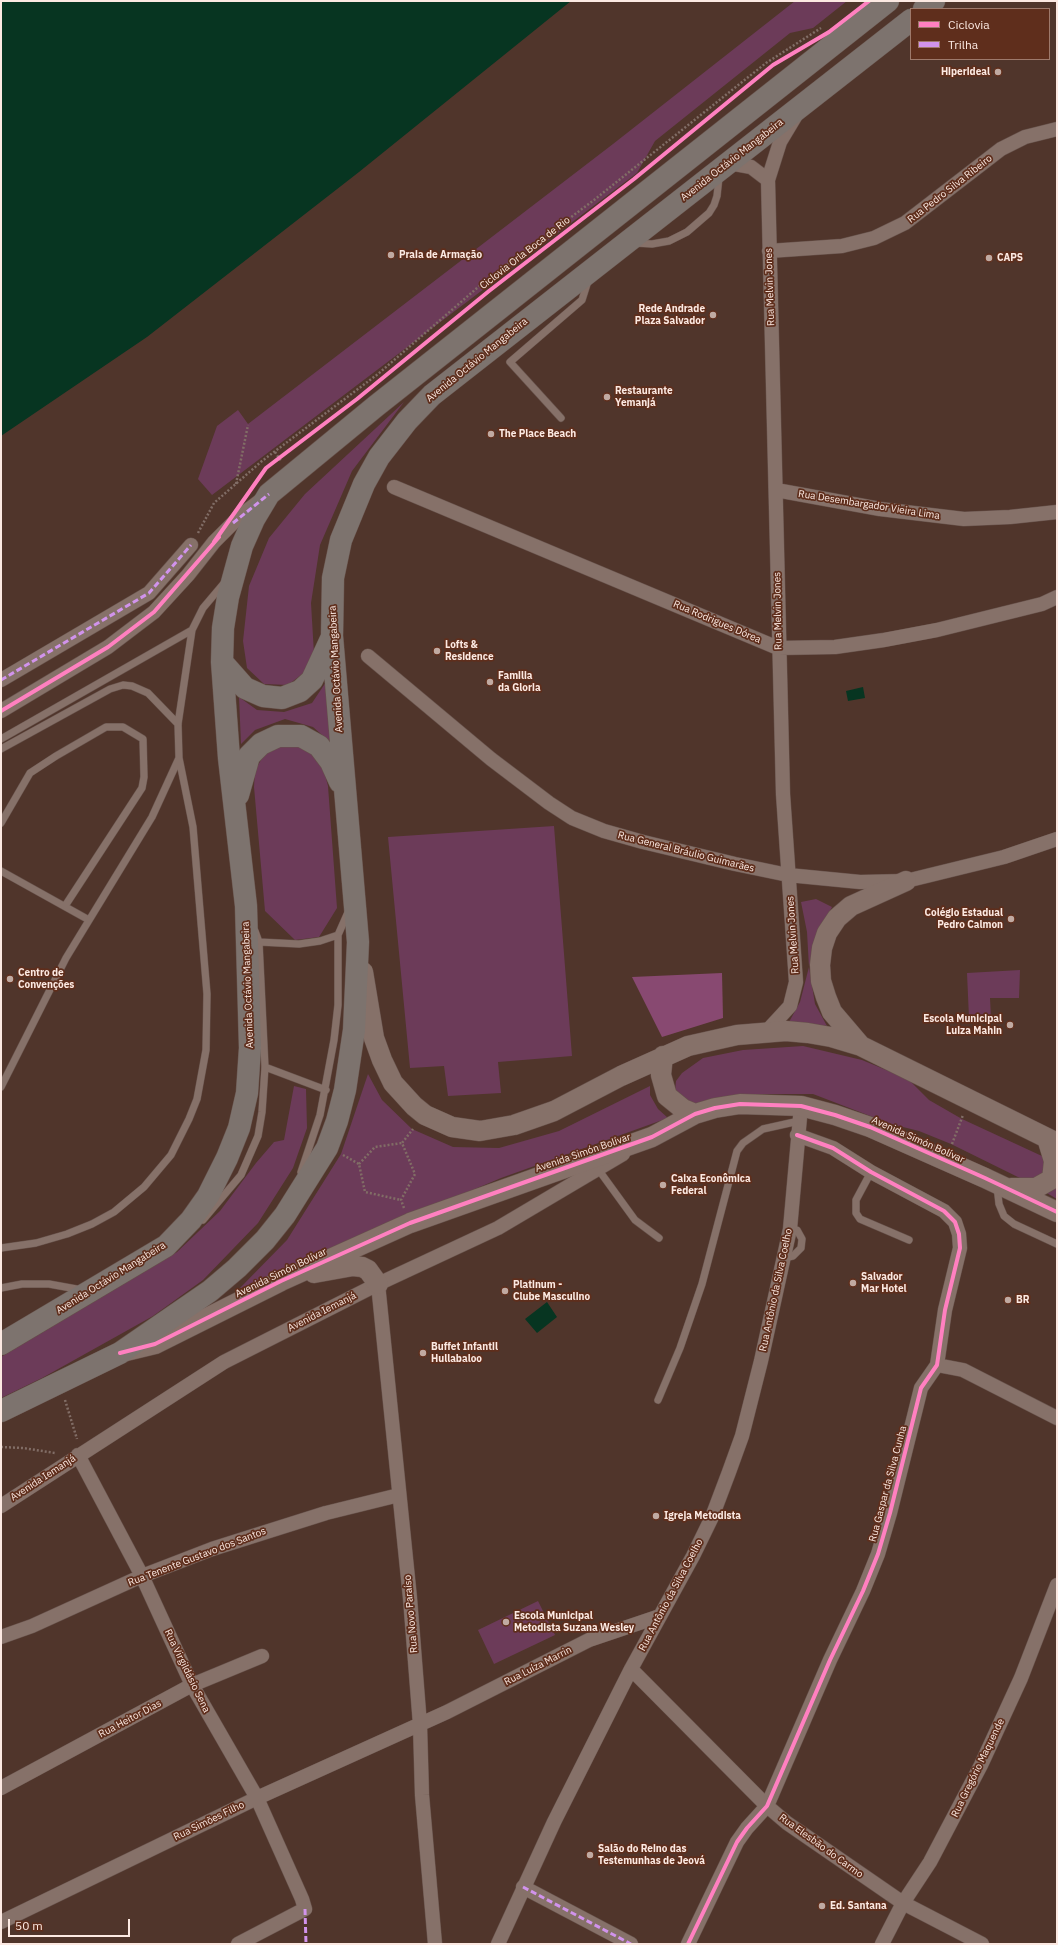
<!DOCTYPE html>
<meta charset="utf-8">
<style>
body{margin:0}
#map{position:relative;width:1058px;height:1945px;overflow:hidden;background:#50352b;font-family:"IBM Plex Sans",sans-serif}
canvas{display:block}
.frame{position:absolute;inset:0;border:2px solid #fce9e2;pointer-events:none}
.legend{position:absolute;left:910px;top:8px;width:140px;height:52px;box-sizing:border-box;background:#5f2e1c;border:1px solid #9e796b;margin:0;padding:5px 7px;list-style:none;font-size:12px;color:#fce9e2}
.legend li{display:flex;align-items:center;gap:8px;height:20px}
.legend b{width:20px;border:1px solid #9e796b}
.scale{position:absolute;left:8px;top:1919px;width:122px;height:18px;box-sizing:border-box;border:2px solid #fce9e2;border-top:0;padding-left:5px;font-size:12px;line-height:14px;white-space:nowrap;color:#fce9e2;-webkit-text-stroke:3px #5f2e1c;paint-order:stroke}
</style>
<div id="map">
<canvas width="1058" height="1945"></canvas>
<div class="frame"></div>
<ul class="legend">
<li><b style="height:5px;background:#ff80c0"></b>Ciclovia</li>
<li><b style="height:5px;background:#d193ec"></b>Trilha</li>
</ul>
<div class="scale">50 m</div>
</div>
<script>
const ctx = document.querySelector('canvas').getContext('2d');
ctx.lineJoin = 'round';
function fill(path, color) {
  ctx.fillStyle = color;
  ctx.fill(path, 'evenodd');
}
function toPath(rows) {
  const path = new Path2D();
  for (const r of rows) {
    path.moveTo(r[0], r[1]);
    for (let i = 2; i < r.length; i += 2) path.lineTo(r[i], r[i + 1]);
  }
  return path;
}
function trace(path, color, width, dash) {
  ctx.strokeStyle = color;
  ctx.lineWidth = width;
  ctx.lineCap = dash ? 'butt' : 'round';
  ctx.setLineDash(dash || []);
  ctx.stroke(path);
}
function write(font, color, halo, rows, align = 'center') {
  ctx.font = font + ' "IBM Plex Sans",sans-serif';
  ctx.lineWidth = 3.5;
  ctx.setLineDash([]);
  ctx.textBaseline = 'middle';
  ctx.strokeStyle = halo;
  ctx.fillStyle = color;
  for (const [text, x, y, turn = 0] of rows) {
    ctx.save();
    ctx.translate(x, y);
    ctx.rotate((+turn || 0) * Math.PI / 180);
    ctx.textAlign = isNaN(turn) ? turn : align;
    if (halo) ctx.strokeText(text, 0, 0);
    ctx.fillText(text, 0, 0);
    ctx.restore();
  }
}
const green = toPath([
 [795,1,847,1,813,28,790,33,655,141,637,173,212,495,198,479,217,426,238,410,248,424,613,144],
 [404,402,352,471,320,545,311,603,314,654,306,671,288,685,264,684,247,668,243,641,249,586,269,538,305,494],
 [326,682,330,742,313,727,285,719,255,730,241,744,239,697,257,710,284,712,312,703],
 [289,743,308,750,323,767,328,786,337,908,319,937,295,940,265,911,254,787,255,770,261,760,273,746],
 [554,826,572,1056,498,1062,501,1093,448,1096,444,1066,410,1068,388,837],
 [816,899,832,907,817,936,809,967,815,1004,827,1026,789,1022,800,1002,809,967,807,932,801,902],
 [1020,970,1019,998,990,998,991,1018,969,1018,967,973],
 [803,1046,862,1060,908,1079,929,1100,962,1119,1057,1163,1057,1199,1028,1182,951,1144,919,1131,891,1124,813,1094,756,1094,693,1106,675,1091,676,1081,682,1073,703,1058,743,1050],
 [368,1074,382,1100,412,1129,453,1147,499,1148,559,1131,650,1086,650,1095,658,1109,668,1118,501,1178,239,1289,287,1240,341,1154],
 [294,1086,306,1089,307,1128,293,1168,258,1223,203,1280,153,1316,42,1378,1,1398,1,1357,177,1252,220,1211,256,1163,274,1142,284,1140],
 [538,1601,555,1635,494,1664,478,1630]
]);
const forest = toPath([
 [722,973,723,1018,662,1037,632,977]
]);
const water = toPath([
 [1,1,571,1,359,172,147,337,1,436],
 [863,687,865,698,848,701,846,691],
 [547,1302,557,1317,537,1333,525,1319]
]);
const path = toPath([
 [275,452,281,461],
 [236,484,248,425],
 [198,533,214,503,262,461,378,374,484,282,594,200,766,63,821,28],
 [952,1144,963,1115],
 [343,1155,359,1164,365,1192,401,1200],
 [359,1164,375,1147,402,1143],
 [404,1208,401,1200,415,1174,402,1143,413,1129],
 [65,1400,77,1439],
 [1,1447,23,1448,55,1453]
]);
const lane = toPath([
 [635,243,652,244,669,241,687,232,709,213,714,205,717,196,719,177],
 [561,418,510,362,582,300,588,281],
 [1,739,192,630],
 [1,749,110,689,123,685,132,686,148,693,178,724],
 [1,823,30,773,56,756,106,727,123,727,143,739,144,777,142,788,65,906],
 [1,871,89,920],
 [259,942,299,944,320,941,338,935,349,910],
 [265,1067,326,1090],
 [1,1087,66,958,152,817,179,758,178,724,192,630,203,608,225,582],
 [598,1169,635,1220,659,1238],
 [301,1172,320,1115,334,1040,338,1005,338,935],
 [871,1172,856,1200,856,1213,860,1219,909,1240],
 [997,1186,999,1204,1004,1216,1014,1224,1057,1244],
 [203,1220,241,1175,258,1136,262,1112,265,1067,259,942,255,931],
 [1,1248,36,1243,67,1234,92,1224,114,1212,144,1187,171,1155,189,1119,197,1099,206,1050,207,994,193,827,179,758],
 [784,1258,793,1256,801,1248,802,1239,797,1230,790,1228],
 [1,1288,22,1284,49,1284,82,1290],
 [658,1400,680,1348,702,1284,737,1151,743,1143,763,1129,799,1121]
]);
const street = toPath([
 [729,163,751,167,768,180],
 [769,251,842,246,874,238,905,223,1001,149,1025,137,1057,129],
 [394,487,778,648,835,647,884,640,937,630,1042,604,1057,597],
 [776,490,880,509,964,519,1010,517,1057,512],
 [368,656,491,759,549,803,572,818,604,831,643,842,735,864,788,875,860,882,906,881,1004,857,1057,839],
 [1,680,149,593,191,545],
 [1,711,108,647,154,612,188,575,214,542,241,515,261,500],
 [766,1032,790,1006,796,982,783,794,768,180,780,142,795,117],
 [378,1284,410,1598,420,1725,422,1795,435,1944],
 [937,1365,963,1370,1057,1418],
 [78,1455,142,1576,192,1685,257,1798,302,1899,305,1909,238,1944],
 [1,1506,224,1362,378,1284,498,1228,623,1154],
 [1,1637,32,1626,142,1576,212,1549,326,1513,399,1495],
 [631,1669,767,1806,787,1823,903,1903,982,1944],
 [1,1788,192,1685,262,1656],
 [523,1887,631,1944],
 [1,1922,257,1798,447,1712,589,1640,660,1616],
 [498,1944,554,1822,631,1669,693,1556,712,1517,729,1472,742,1436,761,1361,790,1229,801,1106],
 [688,1944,737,1842,747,1828,767,1806,830,1660,863,1591,878,1554,890,1513,921,1388,937,1365,945,1310,960,1248,959,1234,955,1222,944,1211,871,1172,833,1148,797,1135],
 [882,1944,903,1903,930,1862,981,1765,1021,1678,1057,1585]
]);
const secondary = toPath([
 [363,972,374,1038,382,1060,393,1083,414,1106,425,1115,452,1127,480,1131,514,1125,554,1111,621,1076,688,1046,737,1035,786,1031,808,1033,831,1037,861,1046,1057,1143],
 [861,1046,832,1012,826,997,821,981,820,965,822,948,827,933,837,918,851,906,906,881],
 [663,1056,661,1075,667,1096,683,1109,695,1114],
 [1011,1188,1036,1188,1052,1179,1054,1161,1047,1138],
 [314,1273,353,1266,362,1267,368,1270,378,1284],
 [126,1351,155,1344,281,1281,410,1223,652,1137,695,1114,715,1108,740,1104,801,1106,835,1115,870,1127,985,1178,1057,1212]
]);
const primary = toPath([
 [924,9,934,1],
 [222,662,245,688,263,696,282,698,300,691,312,680,331,639],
 [238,795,249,756,261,744,278,736,301,736,319,746,331,762,340,782],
 [1,1344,166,1246,191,1220,208,1196,227,1158,239,1128,247,1093,250,1048,246,906,229,758,222,662,223,628,228,597,242,546,254,519,269,494,376,406,888,1],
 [1,1411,120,1353,210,1291,237,1268,265,1240,285,1215,327,1148,337,1121,345,1090,354,1030,358,942,332,636,333,578,341,540,364,484,379,457,407,421,432,395,911,20]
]);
const quiet = toPath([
 [233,523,269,494],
 [1,680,149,593,191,545],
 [523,1887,631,1944],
 [305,1909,306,1944]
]);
const cycleway = toPath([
 [214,542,266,468,357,399,489,291,634,179,773,65,829,32,869,1],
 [1,711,108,647,154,612,219,537],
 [120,1353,155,1344,281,1281,410,1223,652,1137,695,1114,715,1108,740,1104,801,1106,835,1115,870,1127,985,1178,1057,1212],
 [688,1944,737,1842,747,1828,767,1806,830,1660,863,1591,878,1554,890,1513,921,1388,937,1365,945,1310,960,1248,959,1234,955,1222,944,1211,871,1172,833,1148,797,1135]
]);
const markers = [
 [998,72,4,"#c0aaa2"],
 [391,255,4,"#c0aaa2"],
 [989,258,4,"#c0aaa2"],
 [713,315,4,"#c0aaa2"],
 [607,397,4,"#c0aaa2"],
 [491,434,4,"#c0aaa2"],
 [437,651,4,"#c0aaa2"],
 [490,682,4,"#c0aaa2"],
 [1011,919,4,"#c0aaa2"],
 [10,979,4,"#c0aaa2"],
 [1010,1025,4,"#c0aaa2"],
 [663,1185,4,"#c0aaa2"],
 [853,1283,4,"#c0aaa2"],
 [505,1291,4,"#c0aaa2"],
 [1008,1300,4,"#c0aaa2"],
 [423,1353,4,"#c0aaa2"],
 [656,1516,4,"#c0aaa2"],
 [506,1622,4,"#c0aaa2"],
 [590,1855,4,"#c0aaa2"],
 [822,1906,4,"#c0aaa2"]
];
const poiNames = [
 ["Hiperideal",990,72,"right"],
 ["Praia de Armação",399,255],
 ["CAPS",997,258],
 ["Rede Andrade",705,309,"right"],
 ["Plaza Salvador",705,321,"right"],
 ["Restaurante",615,391],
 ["Yemanjá",615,403],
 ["The Place Beach",499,434],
 ["Lofts &",445,645],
 ["Residence",445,657],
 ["Familia",498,676],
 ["da Gloria",498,688],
 ["Colégio Estadual",1003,913,"right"],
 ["Pedro Calmon",1003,925,"right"],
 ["Centro de",18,973],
 ["Convenções",18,985],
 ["Escola Municipal",1002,1019,"right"],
 ["Luiza Mahin",1002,1031,"right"],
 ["Caixa Econômica",671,1179],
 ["Federal",671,1191],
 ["Salvador",861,1277],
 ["Mar Hotel",861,1289],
 ["Platinum -",513,1285],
 ["Clube Masculino",513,1297],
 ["BR",1016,1300],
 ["Buffet Infantil",431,1347],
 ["Hullabaloo",431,1359],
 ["Igreja Metodista",664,1516],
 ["Escola Municipal",514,1616],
 ["Metodista Suzana Wesley",514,1628],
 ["Salão do Reino das",598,1849],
 ["Testemunhas de Jeová",598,1861],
 ["Ed. Santana",830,1906]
];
const streetNames = [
 ["Avenida Octávio Mangabeira",732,160,-38],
 ["Rua Pedro Silva Ribeiro",950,189,-38],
 ["Ciclovia Orla Boca de Rio",525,253,-38],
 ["Rua Melvin Jones",770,287,-92],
 ["Avenida Octávio Mangabeira",477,360,-39],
 ["Rua Desembargador Vieira Lima",869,505,9],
 ["Rua Melvin Jones",778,611,-91],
 ["Rua Rodrigues Dórea",717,622,23],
 ["Avenida Octávio Mangabeira",336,669,-93],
 ["Rua General Bráulio Guimarães",686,852,14],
 ["Rua Melvin Jones",793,935,-94],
 ["Avenida Octávio Mangabeira",248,985,-92],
 ["Avenida Simón Bolívar",918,1140,24],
 ["Avenida Simón Bolívar",583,1153,-19],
 ["Avenida Simón Bolívar",281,1273,-26],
 ["Avenida Octávio Mangabeira",111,1278,-32],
 ["Rua Antônio da Silva Coelho",776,1290,-78],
 ["Avenida Iemanjá",322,1312,-27],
 ["Avenida Iemanjá",43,1478,-33],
 ["Rua Gaspar da Silva Cunha",888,1484,-75],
 ["Rua Tenente Gustavo dos Santos",197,1557,-21],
 ["Rua Antônio da Silva Coelho",671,1595,-62],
 ["Rua Novo Paraíso",411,1614,-95],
 ["Rua Luíza Marrin",538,1666,-27],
 ["Rua Virgildásio Sena",187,1671,64],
 ["Rua Heitor Dias",130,1719,-28],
 ["Rua Gregório Maquende",978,1768,-64],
 ["Rua Simões Filho",209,1821,-26],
 ["Rua Elesbão do Carmo",821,1846,36]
];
fill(green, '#6c3b59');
fill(forest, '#884971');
fill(water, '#073521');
trace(lane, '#67524b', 8);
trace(street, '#67524b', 15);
trace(secondary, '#67524b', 21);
trace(primary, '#67524b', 23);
trace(path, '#816d66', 2.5, [2, 2]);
trace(lane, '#867169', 7);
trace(street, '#867169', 14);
trace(secondary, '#867169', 20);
trace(primary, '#7d736e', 22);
trace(quiet, '#d193ec', 3, [6, 3]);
trace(cycleway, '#ff80c0', 4);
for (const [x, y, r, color] of markers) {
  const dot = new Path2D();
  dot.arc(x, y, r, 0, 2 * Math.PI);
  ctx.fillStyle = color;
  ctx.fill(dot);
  trace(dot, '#5f2e1c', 1.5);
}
write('bold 10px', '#fce9e2', '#5f2e1c', poiNames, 'left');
write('10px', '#fce9e2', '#5f2e1c', streetNames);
</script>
